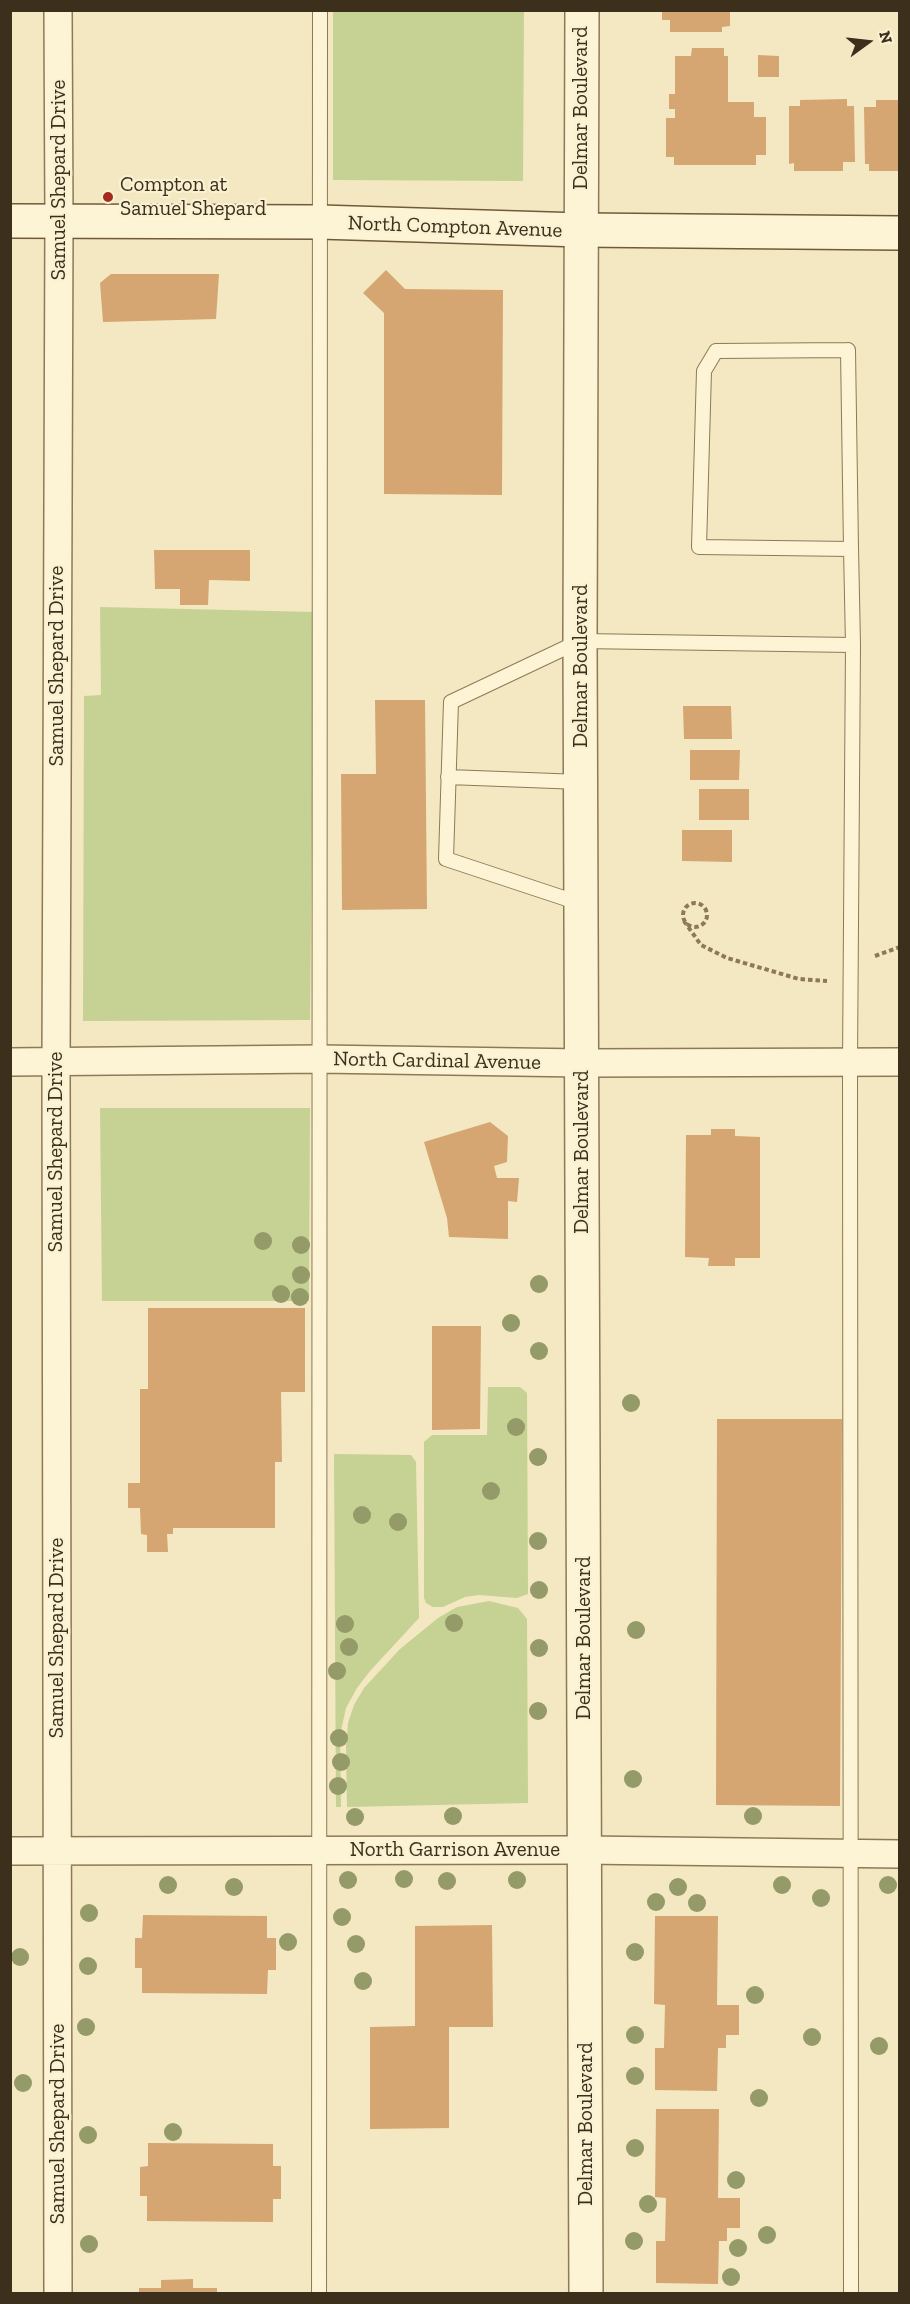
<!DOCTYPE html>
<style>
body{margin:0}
#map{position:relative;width:910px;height:2304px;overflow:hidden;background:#f3e8c1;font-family:"Zilla Slab",serif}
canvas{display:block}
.frame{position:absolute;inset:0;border:12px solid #3c2f1c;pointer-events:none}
.north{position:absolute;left:838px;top:12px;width:60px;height:60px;-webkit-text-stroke:4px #f9f1d1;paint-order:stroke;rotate:75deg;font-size:16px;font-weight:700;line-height:24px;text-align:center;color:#3c2f1c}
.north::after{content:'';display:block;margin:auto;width:21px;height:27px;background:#3c2f1c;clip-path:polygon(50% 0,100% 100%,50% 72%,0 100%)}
</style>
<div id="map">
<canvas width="910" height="2304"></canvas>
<div class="frame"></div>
<div class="north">N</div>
</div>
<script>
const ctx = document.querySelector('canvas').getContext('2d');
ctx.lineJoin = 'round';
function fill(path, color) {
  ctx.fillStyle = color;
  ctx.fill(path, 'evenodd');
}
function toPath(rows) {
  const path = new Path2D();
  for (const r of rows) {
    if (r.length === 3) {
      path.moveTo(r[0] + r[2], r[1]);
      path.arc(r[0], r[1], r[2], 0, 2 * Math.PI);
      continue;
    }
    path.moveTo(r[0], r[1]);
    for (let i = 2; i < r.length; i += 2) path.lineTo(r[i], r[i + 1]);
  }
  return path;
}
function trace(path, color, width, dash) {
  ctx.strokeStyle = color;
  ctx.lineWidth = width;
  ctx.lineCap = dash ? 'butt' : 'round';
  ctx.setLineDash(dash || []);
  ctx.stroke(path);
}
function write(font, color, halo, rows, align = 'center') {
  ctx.font = font + ' "Zilla Slab",serif';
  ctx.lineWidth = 4.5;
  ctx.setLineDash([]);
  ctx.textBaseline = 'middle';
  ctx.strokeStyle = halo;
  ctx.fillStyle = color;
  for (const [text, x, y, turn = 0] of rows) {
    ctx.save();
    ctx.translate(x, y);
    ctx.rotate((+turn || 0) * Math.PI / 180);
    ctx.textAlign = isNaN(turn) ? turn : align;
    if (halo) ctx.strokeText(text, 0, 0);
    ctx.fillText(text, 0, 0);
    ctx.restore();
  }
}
const green = toPath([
 [333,11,524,11,523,181,333,180],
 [100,607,314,612,310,1020,83,1021,84,696,101,695],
 [100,1108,310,1108,309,1301,102,1301],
 [488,1387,520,1387,527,1393,528,1594,517,1598,479,1595,465,1597,443,1607,433,1607,426,1603,424,1598,424,1442,432,1435,487,1435],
 [334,1454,411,1455,416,1462,419,1618,370,1671,357,1688,346,1708,340,1735,341,1807,336,1807],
 [489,1601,518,1608,527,1619,528,1803,347,1807,346,1746,348,1723,354,1705,364,1688,400,1649,438,1618,457,1607]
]);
const building = toPath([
 [662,10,730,10,730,26,722,27,722,32,670,32,670,20,662,20],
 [692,48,724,48,724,56,728,56,728,102,754,102,754,117,766,117,766,155,756,155,756,165,674,165,674,157,666,157,666,118,675,118,675,109,669,109,669,94,675,94,675,56,691,56],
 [758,55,779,56,779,77,758,77],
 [847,99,847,106,854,106,855,162,843,162,843,171,794,171,794,163,789,164,789,106,800,106,800,100],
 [876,100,900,100,900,171,869,171,869,164,865,164,864,107,876,107],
 [386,270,405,289,503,290,502,495,384,494,384,313,363,293],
 [111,274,219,274,216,319,103,322,100,283],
 [154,550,250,550,250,581,209,580,208,605,180,605,180,589,155,589],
 [375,700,425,700,427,909,342,910,341,774,376,774],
 [683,706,731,706,732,739,684,739],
 [690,750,740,750,739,780,690,780],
 [699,789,749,789,749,820,699,820],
 [682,830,732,830,732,862,682,861],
 [490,1122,508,1136,507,1162,494,1166,497,1178,519,1178,517,1202,508,1201,508,1239,449,1237,447,1218,424,1142],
 [711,1129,735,1129,735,1136,760,1137,760,1258,735,1258,735,1266,708,1266,709,1258,685,1257,686,1135,711,1135],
 [148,1308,305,1308,305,1392,281,1392,282,1462,275,1462,275,1528,173,1528,173,1534,167,1534,168,1552,147,1552,147,1535,141,1534,140,1508,128,1508,128,1483,140,1483,140,1389,148,1389],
 [432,1326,481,1326,480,1429,432,1430],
 [717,1419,842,1419,840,1806,716,1805],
 [143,1915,267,1916,267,1938,276,1938,276,1970,268,1970,267,1994,142,1993,142,1968,135,1968,135,1938,142,1938],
 [655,1916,718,1916,717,2005,739,2005,739,2035,726,2035,726,2048,718,2048,717,2091,655,2090,655,2048,664,2048,665,2005,654,2004],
 [492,1925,493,2027,449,2027,449,2128,370,2129,370,2027,415,2026,415,1926],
 [656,2109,719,2109,718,2198,740,2198,740,2228,727,2228,727,2241,719,2241,718,2284,656,2283,656,2241,665,2241,666,2198,655,2197],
 [148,2143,273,2144,273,2166,281,2166,281,2199,273,2199,273,2222,147,2221,147,2196,140,2196,140,2167,148,2166],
 [193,2279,193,2288,217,2288,217,2294,139,2294,139,2288,161,2288,161,2280]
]);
const path = toPath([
 [695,915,12],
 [684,921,701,945,727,958,799,979,827,981],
 [875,956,900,947]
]);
const service = toPath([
 [848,350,851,549,699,547,704,371,716,351,848,350],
 [851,548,853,645],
 [448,777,581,782],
 [582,904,446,859,451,702,580,641,853,645,850,1062,851,2294],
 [319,2294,320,11]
]);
const minor = toPath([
 [10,1062,320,1059,582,1063,900,1062],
 [10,1851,584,1850,900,1854],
 [58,2294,56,1063,59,221,58,10]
]);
const tertiary = toPath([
 [582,10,580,641,586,2294]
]);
const secondary = toPath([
 [10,221,320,222,581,230,900,233]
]);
const trees = [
 [263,1241],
 [301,1245],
 [301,1275],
 [539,1284],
 [281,1294],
 [300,1297],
 [511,1323],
 [539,1351],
 [631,1403],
 [516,1427],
 [538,1457],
 [491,1491],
 [362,1515],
 [398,1522],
 [538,1541],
 [539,1590],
 [454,1623],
 [345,1624],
 [636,1630],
 [349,1647],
 [539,1648],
 [337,1671],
 [538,1711],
 [339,1738],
 [341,1762],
 [633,1779],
 [338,1786],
 [453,1816],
 [753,1816],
 [355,1817],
 [404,1879],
 [348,1880],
 [517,1880],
 [447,1881],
 [168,1885],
 [782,1885],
 [888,1885],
 [234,1887],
 [678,1887],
 [821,1898],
 [656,1902],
 [697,1903],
 [89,1913],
 [342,1917],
 [288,1942],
 [356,1944],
 [635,1952],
 [20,1957],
 [88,1966],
 [363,1981],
 [755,1995],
 [86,2027],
 [635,2035],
 [812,2037],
 [879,2046],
 [635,2076],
 [23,2083],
 [759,2098],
 [173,2132],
 [88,2135],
 [635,2148],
 [736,2180],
 [648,2204],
 [767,2235],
 [634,2241],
 [89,2244],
 [738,2248],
 [731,2277]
];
const markers = [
 [108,197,6,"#a42b1f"]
];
const streetNames = [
 ["Delmar Boulevard",581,108,-90],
 ["Samuel Shepard Drive",59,180,-90],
 ["North Compton Avenue",455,227,2],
 ["Samuel Shepard Drive",57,666,-90],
 ["Delmar Boulevard",581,666,-90],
 ["North Cardinal Avenue",437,1061,1],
 ["Samuel Shepard Drive",56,1152,-90],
 ["Delmar Boulevard",582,1152,-90],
 ["Samuel Shepard Drive",57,1638,-90],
 ["Delmar Boulevard",584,1638,-90],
 ["North Garrison Avenue",455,1850],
 ["Samuel Shepard Drive",58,2124,-90],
 ["Delmar Boulevard",586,2124,-90]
];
const poiNames = [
 ["Compton at",120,185],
 ["Samuel Shepard",120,209]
];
fill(green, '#c5d293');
fill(building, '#d5a572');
trace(service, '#8e7956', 16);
trace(minor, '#8e7956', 30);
trace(tertiary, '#8e7956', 36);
trace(secondary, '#705a39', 36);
trace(path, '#8e7956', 4, [4.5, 3]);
trace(service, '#fcf4d5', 14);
trace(minor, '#fcf4d5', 27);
trace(tertiary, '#fcf4d5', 33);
trace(secondary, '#fcf4d5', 33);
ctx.fillStyle = '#949a68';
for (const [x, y] of trees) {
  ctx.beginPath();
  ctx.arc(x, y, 9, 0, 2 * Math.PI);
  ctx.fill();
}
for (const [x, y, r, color] of markers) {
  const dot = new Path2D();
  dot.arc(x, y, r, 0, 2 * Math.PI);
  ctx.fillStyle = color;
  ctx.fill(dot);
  trace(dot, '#f9f1d1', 2);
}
write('21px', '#3c2f1c', '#f9f1d1', streetNames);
write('21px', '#3c2f1c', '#f9f1d1', poiNames, 'left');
</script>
